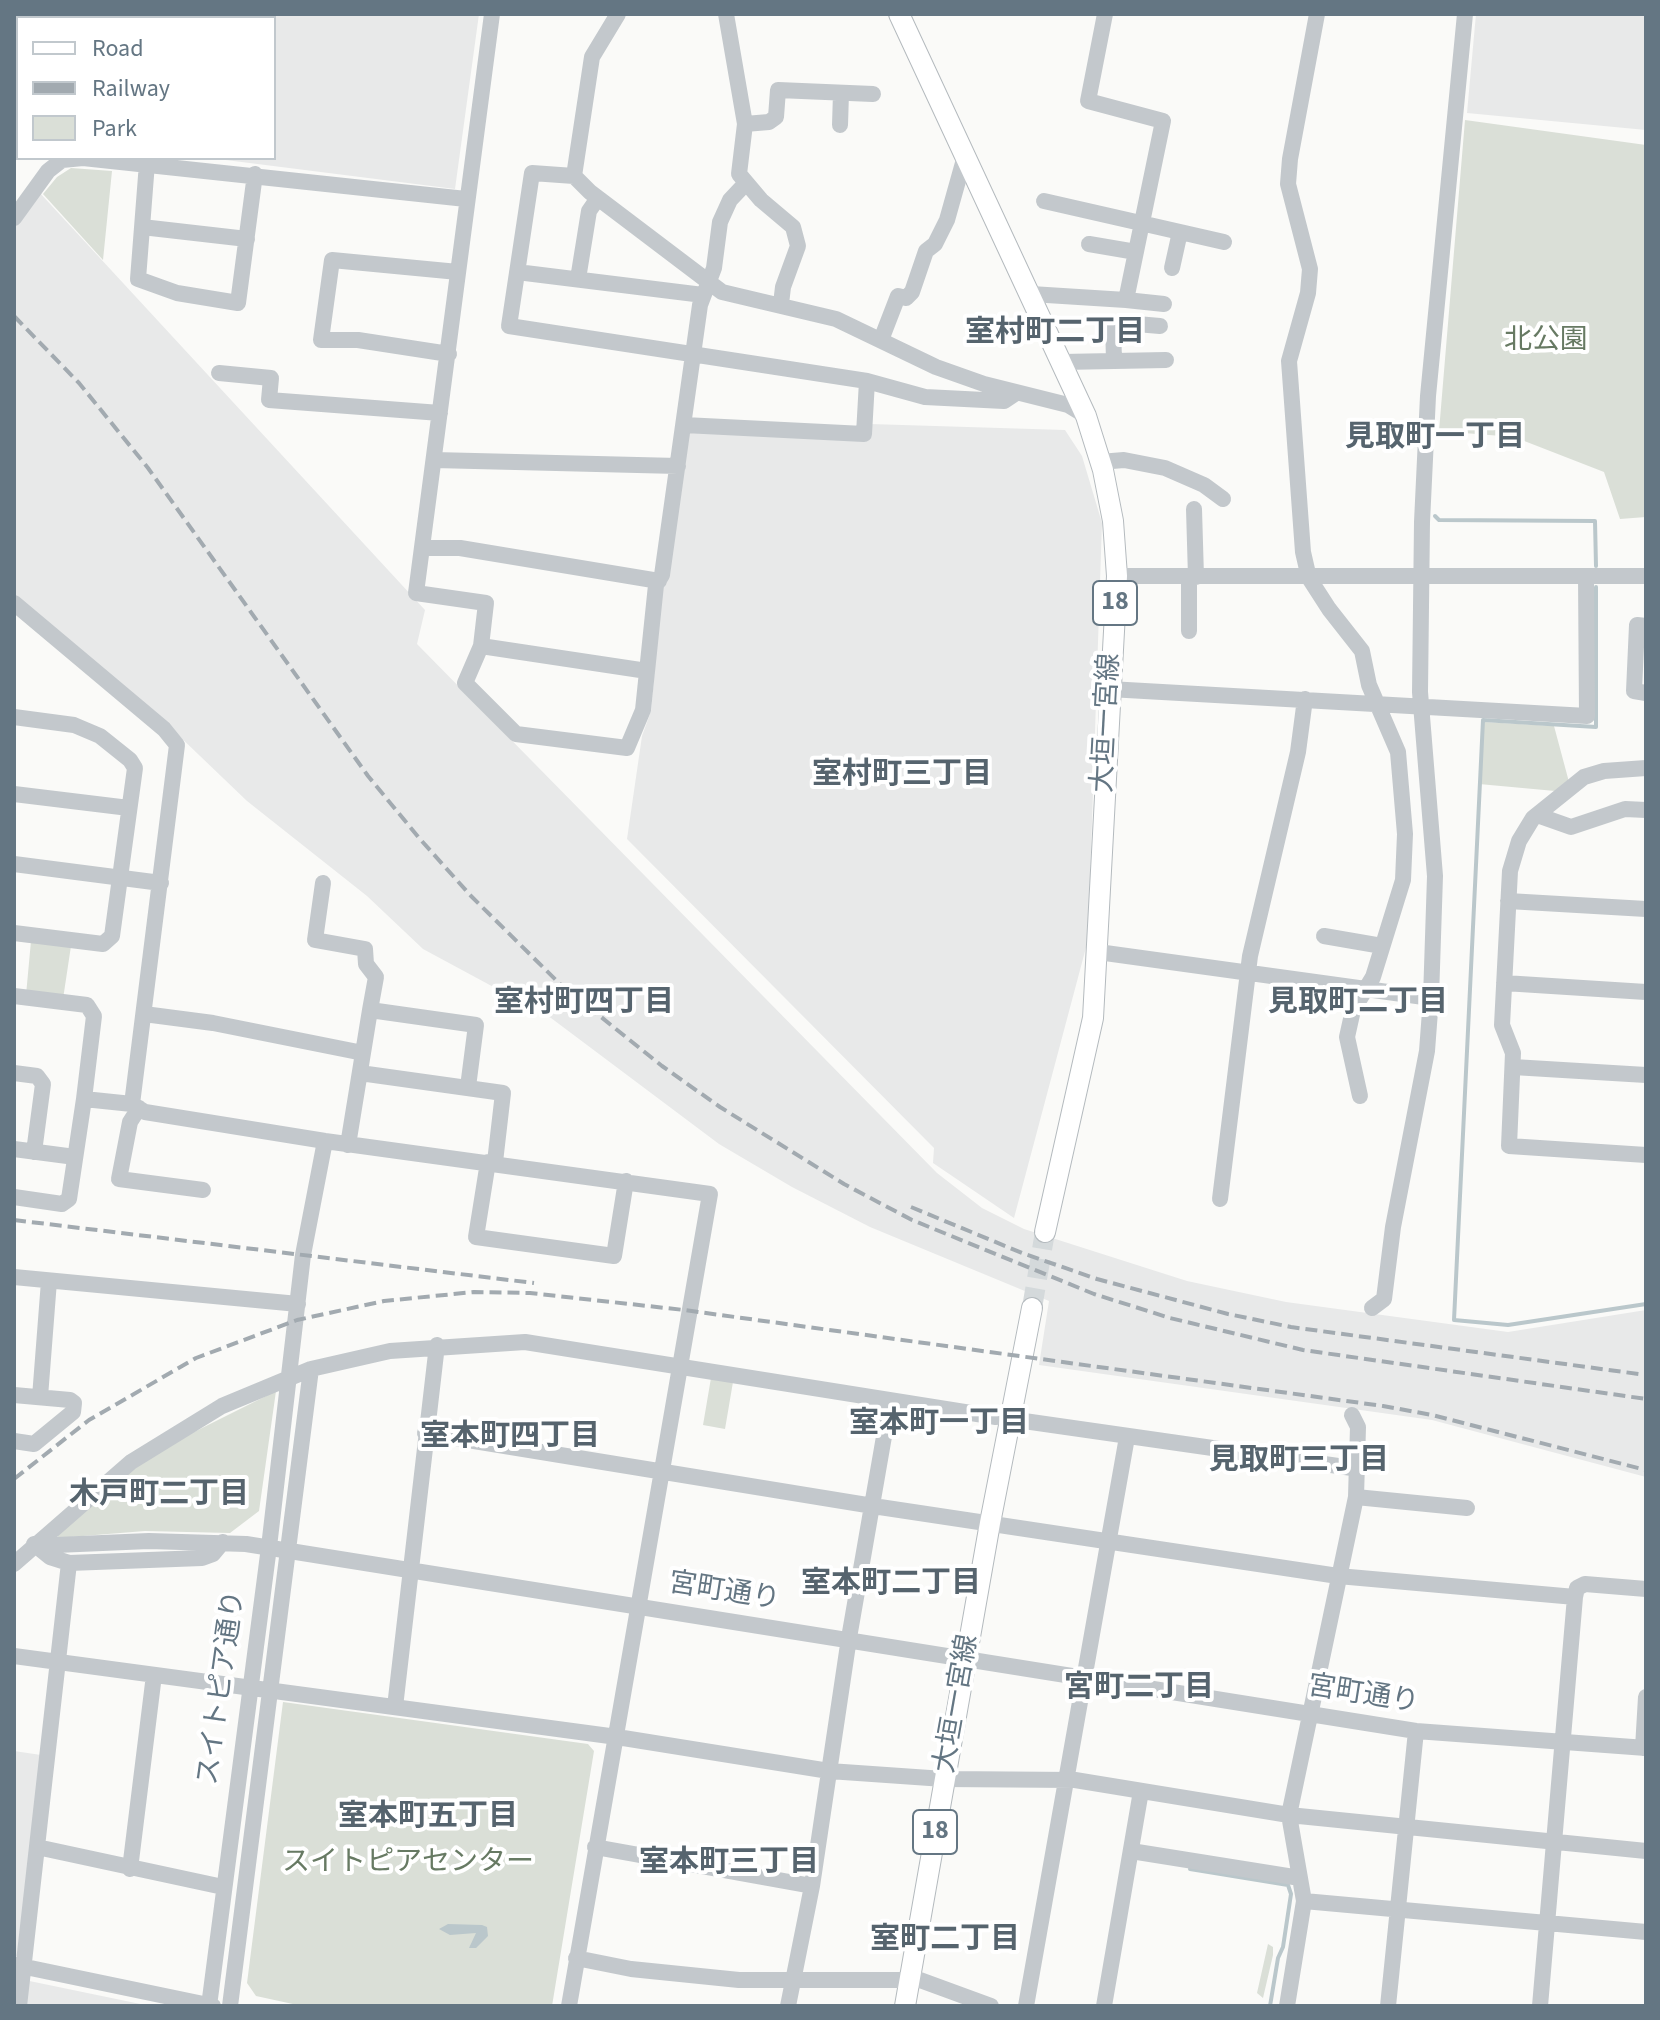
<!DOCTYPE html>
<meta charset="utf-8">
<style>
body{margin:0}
#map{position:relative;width:1660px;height:2020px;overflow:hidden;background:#fafaf8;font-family:"Source Sans 3",sans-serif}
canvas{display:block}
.frame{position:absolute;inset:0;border:16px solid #647683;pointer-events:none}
.legend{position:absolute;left:16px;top:16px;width:260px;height:144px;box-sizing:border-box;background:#fff;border:2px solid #c1c8cd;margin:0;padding:10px 14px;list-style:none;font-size:24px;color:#647683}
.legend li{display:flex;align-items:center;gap:16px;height:40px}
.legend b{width:40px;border:2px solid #c1c8cd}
</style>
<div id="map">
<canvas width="1660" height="2020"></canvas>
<div class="frame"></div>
<ul class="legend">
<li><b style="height:10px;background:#fff"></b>Road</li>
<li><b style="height:10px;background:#a2aab0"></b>Railway</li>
<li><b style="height:22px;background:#dadfd7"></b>Park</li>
</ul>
</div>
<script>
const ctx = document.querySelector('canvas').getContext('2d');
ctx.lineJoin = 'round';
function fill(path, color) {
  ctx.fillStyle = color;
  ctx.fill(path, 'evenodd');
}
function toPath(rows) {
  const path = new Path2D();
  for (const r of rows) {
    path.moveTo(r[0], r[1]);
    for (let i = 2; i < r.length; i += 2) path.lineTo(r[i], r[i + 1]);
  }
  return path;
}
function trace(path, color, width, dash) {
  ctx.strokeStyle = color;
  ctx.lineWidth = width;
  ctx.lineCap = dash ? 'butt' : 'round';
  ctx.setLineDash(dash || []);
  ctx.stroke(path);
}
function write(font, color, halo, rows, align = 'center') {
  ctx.font = font + ' "Source Sans 3","Noto Sans JP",sans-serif';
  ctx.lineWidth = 8;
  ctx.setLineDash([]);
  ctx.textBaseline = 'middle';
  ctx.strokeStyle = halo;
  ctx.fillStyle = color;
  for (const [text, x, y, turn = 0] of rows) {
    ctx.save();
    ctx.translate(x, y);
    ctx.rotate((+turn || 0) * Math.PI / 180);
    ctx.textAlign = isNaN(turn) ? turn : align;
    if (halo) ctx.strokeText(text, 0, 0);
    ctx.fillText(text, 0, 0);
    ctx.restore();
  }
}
const built = toPath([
 [14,14,479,14,455,189,210,158,274,158,274,18,18,18,18,133,14,133],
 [1476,14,1646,14,1646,130,1467,113],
 [39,192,425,610,417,644,937,1173,982,1208,1024,1229,1187,1281,1286,1302,1508,1332,1646,1310,1646,1477,1432,1420,1039,1365,1049,1301,870,1227,792,1187,719,1144,551,1018,423,949,367,896,247,801,175,732,14,594,14,224],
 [870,424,1065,430,1082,456,1102,523,1088,940,1014,1218,933,1163,934,1148,627,839,642,736,651,711,662,588,689,432,869,439],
 [14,1751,41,1755,17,1956,14,1956],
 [14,1977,15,1978,150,2006,14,2006]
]);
const green = toPath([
 [1465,120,1646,145,1646,517,1620,519,1604,472,1514,437,1439,431],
 [71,168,112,171,103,260,43,194,57,177],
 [1484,722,1554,726,1569,782,1555,791,1479,784],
 [31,941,71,946,63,999,26,995],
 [711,1378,733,1382,725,1429,703,1425],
 [276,1391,259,1511,230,1533,145,1531,58,1538,58,1532,120,1479,168,1445],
 [283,1702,588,1744,594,1751,552,2006,302,2006,256,1996,247,1983],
 [1268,1944,1273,1947,1273,1955,1263,1998,1257,1993]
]);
const water = toPath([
 [448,1924,482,1925,487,1927,488,1936,476,1948,469,1948,476,1933,450,1935,439,1929]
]);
const stream = toPath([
 [1435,516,1439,520,1595,521,1596,566],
 [1596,587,1596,727,1483,720,1454,1320,1508,1325,1646,1304],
 [1190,1869,1288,1885,1291,1894,1283,1947,1278,1958,1270,2006]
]);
const majorTunnel = toPath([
 [1032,1308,1045,1232]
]);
const minor = toPath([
 [492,14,416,593,486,603,481,646,465,683,516,734,627,748,643,710,656,585,662,575,700,305,714,268,720,222,730,200,746,183],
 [618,14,592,57,574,176,590,192,722,292,836,319,936,367,984,384,1068,405,1086,416],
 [726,14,745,124,739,174,761,200,793,227,798,246,783,287,781,304],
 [1317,14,1290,159,1288,184,1310,269,1308,293,1289,361,1303,552,1309,578,1329,609,1362,651,1369,685,1398,752,1405,834,1403,880,1373,977,1353,1010,1347,1037,1360,1096],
 [745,124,769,122,776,117,778,90,873,94],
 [840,125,841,93],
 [147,163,138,279,177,293,238,303,255,174],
 [574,176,532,173,509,326,867,381,925,397,1004,401,1016,393],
 [1044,201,1224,242],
 [14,218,48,171,62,160,83,158,466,199],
 [142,227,247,239],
 [1089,244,1136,252],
 [1172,268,1180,232],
 [517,272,703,295],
 [578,279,589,211,598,198],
 [1031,294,1126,300,1163,121,1088,101,1105,14],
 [1126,300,1164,304],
 [881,340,898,296,906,298,912,292,926,251,935,244,947,220,963,163],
 [449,354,358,340,321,340,332,260,458,272],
 [1114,361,1113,322,1160,326],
 [1062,362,1166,360],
 [219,373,271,378,269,400,440,413],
 [684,425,864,434,867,381],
 [434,460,678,466],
 [1100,462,1124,460,1165,468,1204,485,1223,499],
 [1194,509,1196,577],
 [422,548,460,548,659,581],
 [1117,576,1646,576],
 [1189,577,1189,631],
 [14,603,164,729,177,745,132,1104,145,1112,325,1141,710,1194,569,2006],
 [1646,626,1637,625,1634,691,1646,693],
 [481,646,647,671],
 [1109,689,1587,716,1586,576],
 [14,717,74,725,100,736,130,760,135,768,112,936,103,944,14,933],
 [1646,768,1604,771,1584,777,1533,818,1519,841,1510,871,1502,1025,1513,1053,1509,1146,1646,1155],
 [14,794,129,808],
 [1537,815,1571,827,1625,809,1646,810],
 [14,864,161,883],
 [323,883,315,940,365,949,366,964,376,977,370,1010],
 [1508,901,1646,909],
 [1324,936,1382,946],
 [1098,952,1431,998],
 [1504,983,1646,992],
 [14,996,87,1005,94,1016,84,1099,132,1104],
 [144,1014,213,1023,363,1053],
 [1513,1067,1646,1075],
 [14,1073,37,1076,43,1084,34,1152],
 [360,1073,503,1093,495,1162],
 [139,1108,130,1122,119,1179,203,1190],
 [348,1145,370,1010,476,1025,468,1087],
 [14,1149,75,1157],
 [488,1162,476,1237,614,1256,626,1181],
 [14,1197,62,1204,69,1199,84,1099],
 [1220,1199,1250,956,1298,752,1305,699],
 [14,1277,298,1304],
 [1372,1308,1384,1299,1393,1227,1427,1051,1431,998,1435,876,1420,692,1422,522,1428,396,1465,14],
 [14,1395,70,1400,74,1403,73,1412,34,1444,14,1441],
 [40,1397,49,1281],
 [1024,1421,1359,1469],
 [425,1433,873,1506,1338,1576,1575,1597,1540,2006],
 [1356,1497,1467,1508],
 [34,1544,50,1557,69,1563,202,1558,213,1554,223,1542],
 [56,1545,149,1541,246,1544,1416,1731,1646,1748],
 [14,1564,131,1462,222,1406,311,1369,390,1351,525,1342,996,1417],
 [1575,1597,1577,1588,1585,1584,1646,1589],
 [14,1656,617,1737,829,1771,944,1779,1075,1780,1289,1815,1646,1851],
 [395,1707,437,1345],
 [1643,1748,1646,1697],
 [37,1847,223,1887],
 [595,1847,812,1886],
 [1131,1851,1300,1878],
 [130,1869,154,1675],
 [1304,1901,1646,1932],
 [576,1958,631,1969,739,1980,920,1980,991,2006],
 [16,1965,213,2006],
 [19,2006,69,1563],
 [209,2006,269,1547,303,1255,325,1141],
 [230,2006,311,1369],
 [788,2006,812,1886,849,1638,890,1402],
 [1026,2006,1127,1437],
 [1104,2006,1141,1791],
 [1287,2006,1304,1901,1289,1815,1356,1497,1358,1427,1352,1415],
 [1388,2006,1416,1731]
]);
const major = toPath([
 [899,14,1086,416,1103,470,1113,521,1117,576,1093,1018,1045,1232],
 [905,2006,990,1523,1032,1308]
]);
const rail = toPath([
 [14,316,79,383,148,468,368,776,420,839,471,896,560,984,662,1066,720,1107,844,1184,912,1220,1094,1294,1170,1318,1303,1350,1646,1399],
 [911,1207,1022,1253,1097,1279,1228,1314,1291,1327,1646,1375],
 [14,1220,534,1283],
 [14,1479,89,1420,196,1358,297,1320,384,1301,474,1292,530,1293,684,1310,1383,1406,1432,1415,1646,1470]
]);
const shields = [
 [1115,603,44],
 [935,1832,44]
];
const shieldNames = [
 ["18",1115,603],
 ["18",935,1832]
];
const parkNames = [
 ["北公園",1546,342],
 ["スイトピアセンター",408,1864]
];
const streetNames = [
 ["大垣一宮線",1108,723,-87],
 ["宮町通り",724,1593,9],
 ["スイトピア通り",223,1688,-82],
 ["宮町通り",1363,1696,9],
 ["大垣一宮線",958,1704,-80]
];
const neighbourhoodNames = [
 ["室村町二丁目",1055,334],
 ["見取町一丁目",1435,439],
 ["室村町三丁目",902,776],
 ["室村町四丁目",584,1004],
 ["見取町二丁目",1358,1004],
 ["室本町一丁目",939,1425],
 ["室本町四丁目",510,1438],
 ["見取町三丁目",1299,1462],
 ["木戸町二丁目",159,1496],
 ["室本町二丁目",891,1585],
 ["宮町二丁目",1139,1689],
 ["室本町五丁目",428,1818],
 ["室本町三丁目",729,1864],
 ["室町二丁目",945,1941]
];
fill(built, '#e8e9e9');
fill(green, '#dadfd7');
fill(water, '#bac7cb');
trace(stream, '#bac7cb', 4);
trace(majorTunnel, '#d4d9db', 20, [20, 10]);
trace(major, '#b4babe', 22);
trace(minor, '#c3c8cc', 16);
trace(major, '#fff', 20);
trace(rail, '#a2aab0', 4, [12, 6]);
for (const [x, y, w] of shields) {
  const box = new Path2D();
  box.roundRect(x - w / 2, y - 22, w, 44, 6);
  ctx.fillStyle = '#fff';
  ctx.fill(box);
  trace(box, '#647683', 2);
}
write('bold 26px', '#647683', null, shieldNames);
write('28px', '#677a63', '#fff', parkNames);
write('28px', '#647683', '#fff', streetNames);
write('bold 30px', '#56646e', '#fff', neighbourhoodNames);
</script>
